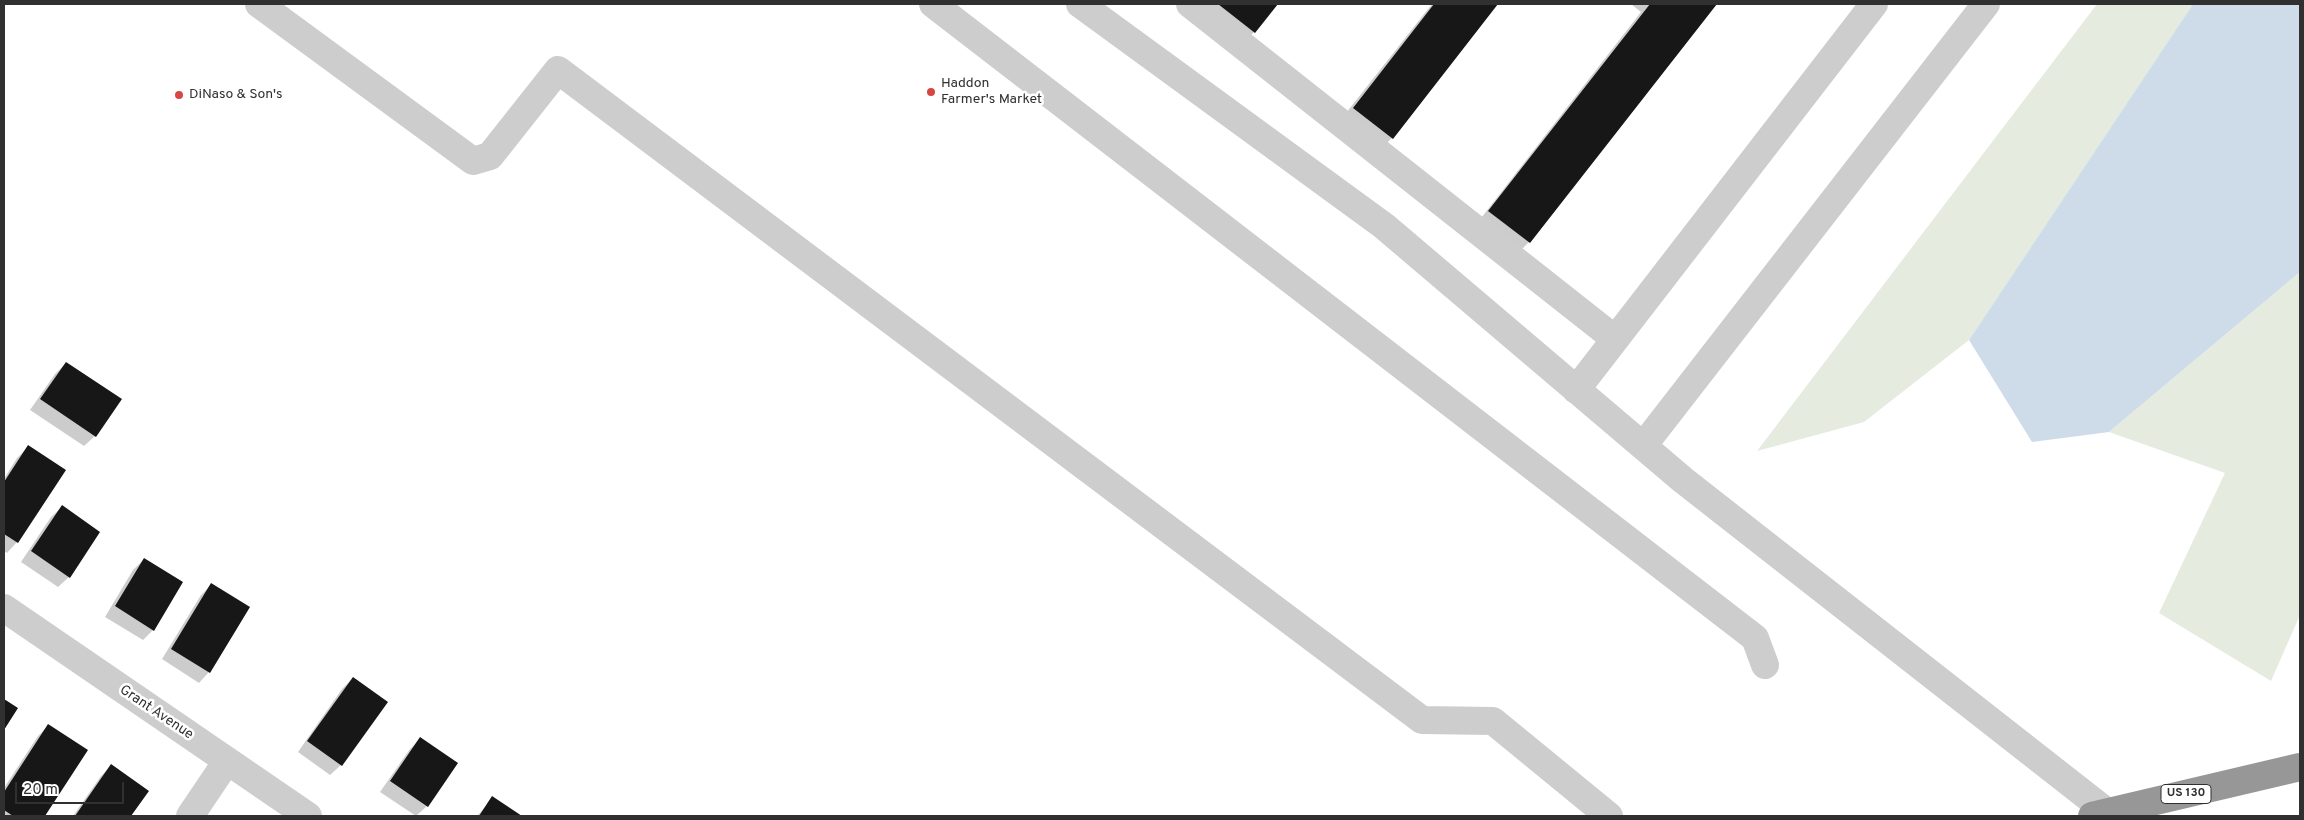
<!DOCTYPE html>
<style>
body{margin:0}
#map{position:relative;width:2304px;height:820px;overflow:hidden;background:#fff;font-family:Overpass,sans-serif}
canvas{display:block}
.frame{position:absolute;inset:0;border:5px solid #303030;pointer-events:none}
.scale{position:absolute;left:15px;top:782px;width:109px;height:22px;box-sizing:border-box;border:2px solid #303030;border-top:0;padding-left:6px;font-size:15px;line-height:18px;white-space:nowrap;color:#303030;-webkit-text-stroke:4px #fff;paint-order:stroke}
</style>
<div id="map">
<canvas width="2304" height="820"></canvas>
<div class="frame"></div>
<div class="scale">20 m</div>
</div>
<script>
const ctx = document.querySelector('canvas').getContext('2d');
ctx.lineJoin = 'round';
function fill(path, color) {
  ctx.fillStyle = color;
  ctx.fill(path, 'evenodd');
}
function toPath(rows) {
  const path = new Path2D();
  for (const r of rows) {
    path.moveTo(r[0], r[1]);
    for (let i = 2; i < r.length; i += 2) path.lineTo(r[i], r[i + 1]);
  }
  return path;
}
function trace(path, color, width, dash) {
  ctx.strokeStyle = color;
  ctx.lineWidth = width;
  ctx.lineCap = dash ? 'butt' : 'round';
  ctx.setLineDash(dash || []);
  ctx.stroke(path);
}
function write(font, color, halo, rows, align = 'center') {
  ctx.font = font + ' Overpass,sans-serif';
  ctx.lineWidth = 5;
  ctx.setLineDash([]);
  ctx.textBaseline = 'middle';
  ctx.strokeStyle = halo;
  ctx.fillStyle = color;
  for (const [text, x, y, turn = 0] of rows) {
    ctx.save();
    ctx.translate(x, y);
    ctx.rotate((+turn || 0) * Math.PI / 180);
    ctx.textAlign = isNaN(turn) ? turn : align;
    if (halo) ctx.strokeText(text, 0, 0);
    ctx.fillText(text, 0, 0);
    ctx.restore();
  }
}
const green = toPath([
 [2097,4,2193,4,1969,340,1864,422,1757,451],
 [2300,272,2300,615,2271,681,2159,613,2225,473,2109,432]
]);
const water = toPath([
 [2193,4,2300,4,2300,272,2109,432,2032,442,1969,340]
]);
const shadow = toPath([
 [1206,4,1276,4,1254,32,1236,51],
 [1432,4,1497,4,1392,138,1373,156,1335,127],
 [1631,4,1715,4,1529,242,1510,261,1471,231,1641,12],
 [66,363,95,436,84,446,30,410,55,374],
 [28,447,64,471,17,542,7,553,4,551,4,479,17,458],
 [62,507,69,577,58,587,21,562,51,517],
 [144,559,153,630,143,640,105,617,133,570],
 [211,585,209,672,199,683,162,659,201,595],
 [353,678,341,765,330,775,298,752,342,689],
 [48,726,86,751,43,816,4,816,4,788,38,736],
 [420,739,427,806,416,816,380,792,410,749],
 [111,766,147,791,130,816,73,816,101,776],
 [493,798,520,816,477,816]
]);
const building = toPath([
 [1218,4,1278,4,1255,33],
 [1434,4,1498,4,1393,139,1353,108],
 [1650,4,1717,4,1530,243,1488,211],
 [66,362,122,399,96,437,40,399],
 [28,445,66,470,18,543,4,534,4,482],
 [62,505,100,532,70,578,31,551],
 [144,558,183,582,154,631,115,606],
 [211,583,250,607,210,673,171,649],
 [353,677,388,702,342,766,307,741],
 [4,699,18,708,4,730],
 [48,724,88,750,45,816,13,816,4,810,4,792],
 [420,737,458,763,428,807,390,781],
 [111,764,149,791,131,816,75,816],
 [492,796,522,816,479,816]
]);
const minor = toPath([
 [259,4,473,161,490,156,558,70,1422,720,1493,721,1609,816],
 [933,4,1755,638,1765,665],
 [1080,4,1384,226,1683,480,2107,812],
 [1190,4,1615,339],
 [1576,390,1874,4],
 [1643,446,1986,4],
 [4,608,308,816],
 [190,816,227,761]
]);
const highway = toPath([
 [2092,816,2300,767]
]);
const markers = [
 [931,92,5,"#d64643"],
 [179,95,5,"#d64643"]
];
const shields = [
 [2186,794,50]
];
const shieldNames = [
 ["US 130",2186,794]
];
const poiNames = [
 ["Haddon",941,84],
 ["Farmer's Market",941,100],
 ["DiNaso & Son's",189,95]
];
const streetNames = [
 ["Grant Avenue",156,713,34]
];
fill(green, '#e5ecdf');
fill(water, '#cedce9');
fill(shadow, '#0003');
fill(building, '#171717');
trace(minor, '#cdcdcd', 28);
trace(highway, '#979797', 28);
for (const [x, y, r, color] of markers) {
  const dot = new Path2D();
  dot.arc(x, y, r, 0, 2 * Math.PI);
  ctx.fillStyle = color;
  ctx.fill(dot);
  trace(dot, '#fff', 2);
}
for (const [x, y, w] of shields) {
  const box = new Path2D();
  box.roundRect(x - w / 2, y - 9.5, w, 19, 4);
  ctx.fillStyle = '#fff';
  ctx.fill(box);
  trace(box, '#303030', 1);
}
write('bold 12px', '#303030', null, shieldNames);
write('14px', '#303030', '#fff', poiNames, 'left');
write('14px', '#303030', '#fff', streetNames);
</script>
